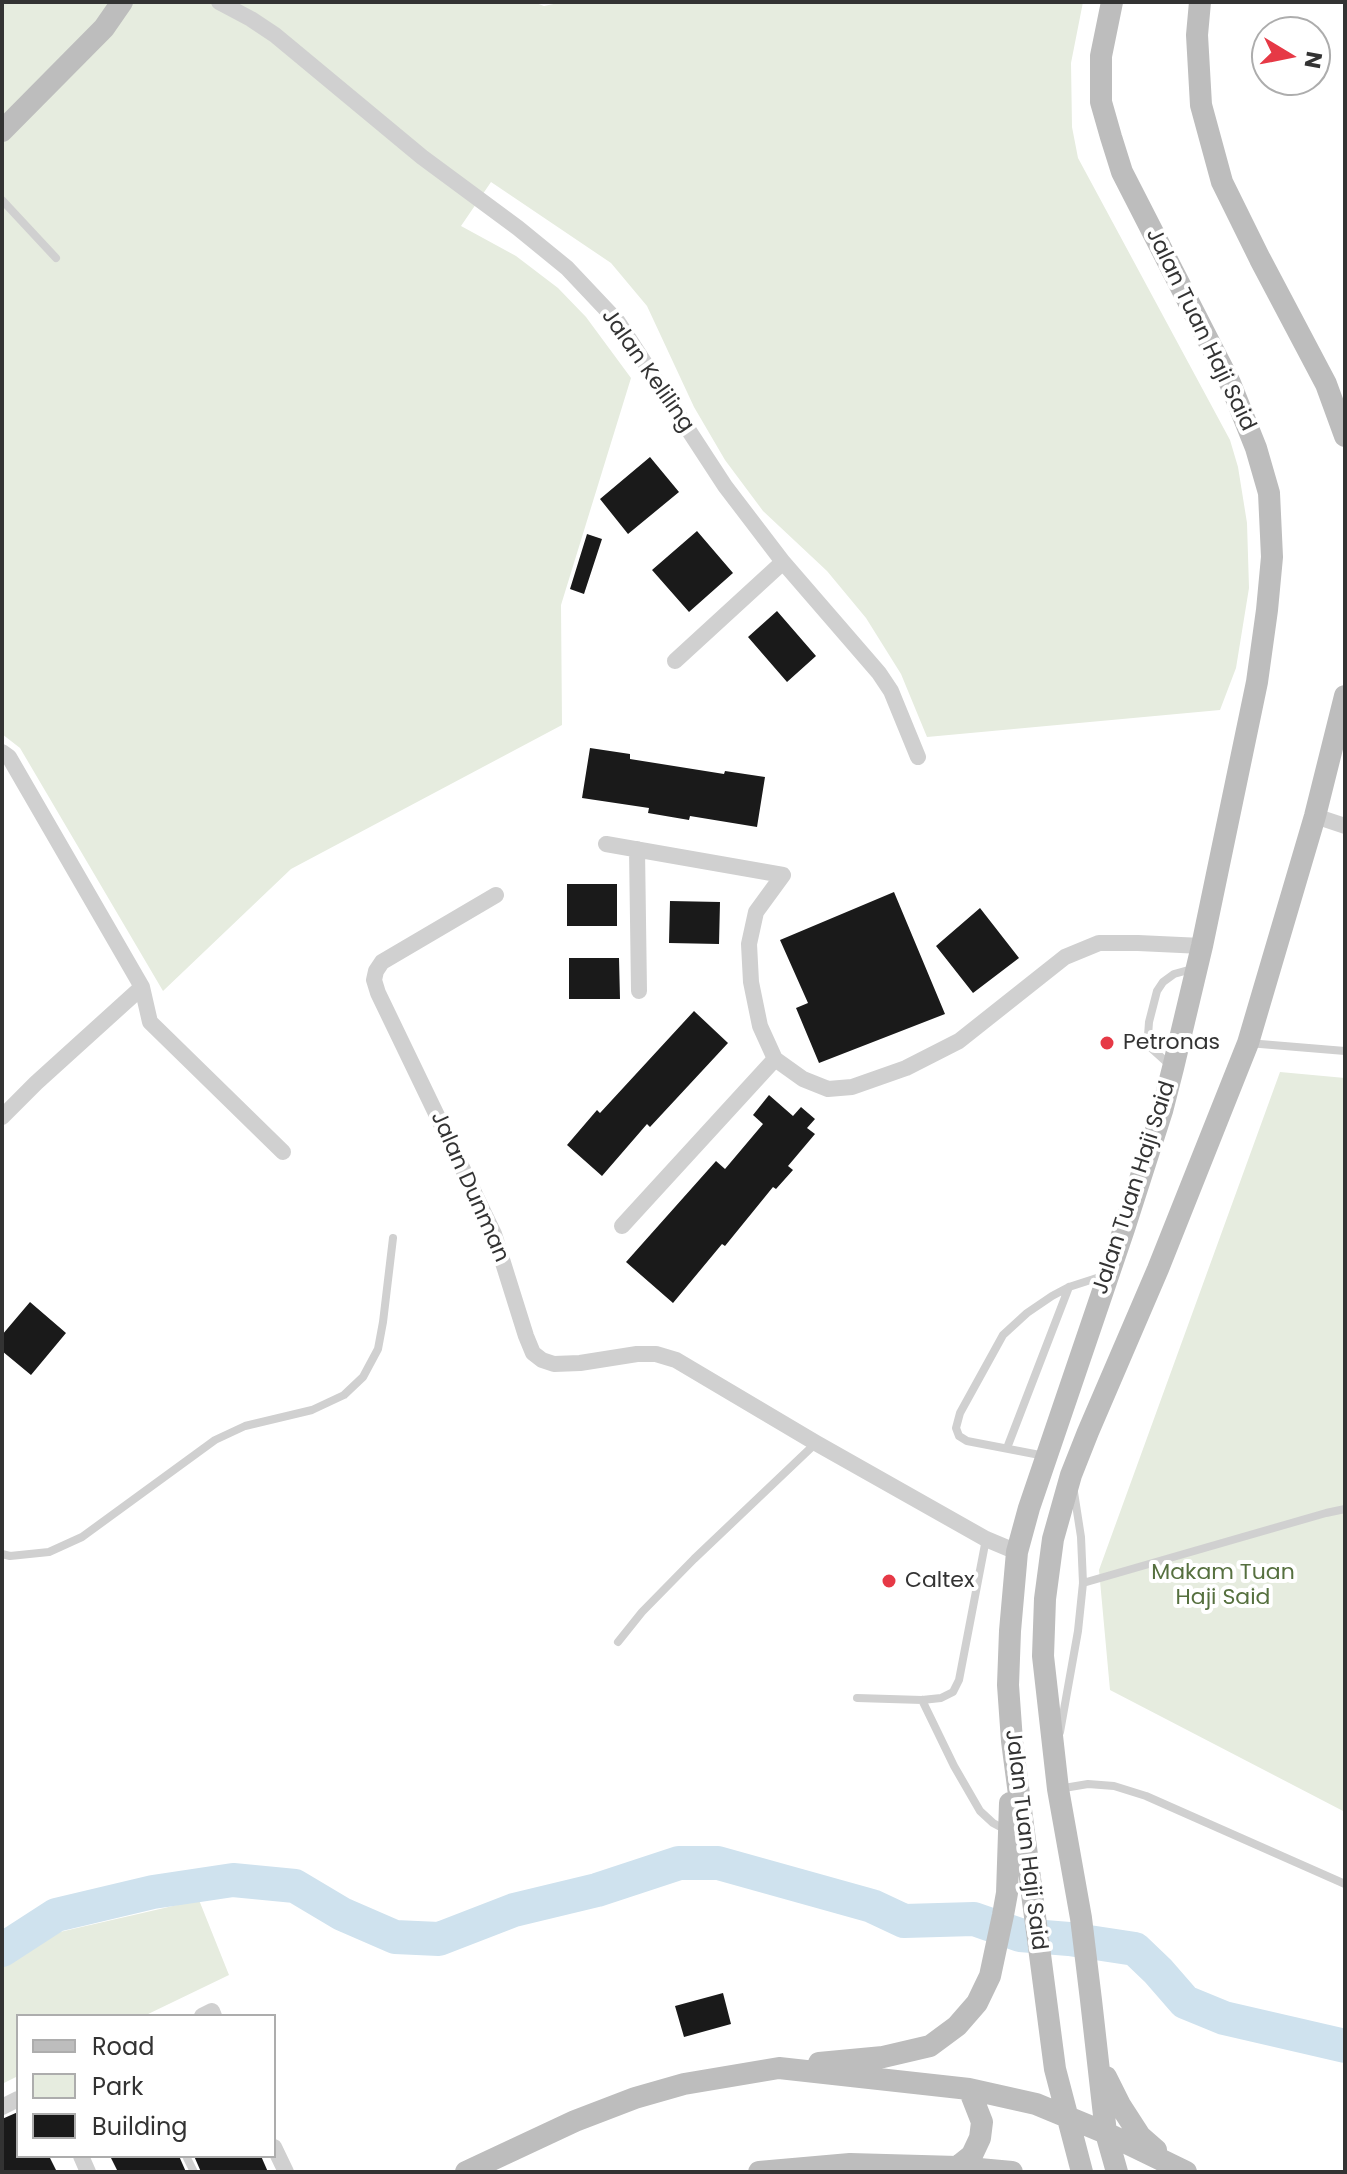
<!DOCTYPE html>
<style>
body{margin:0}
#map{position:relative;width:1347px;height:2174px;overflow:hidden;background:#fff;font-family:Poppins,sans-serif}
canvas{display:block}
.frame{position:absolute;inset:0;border:4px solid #333;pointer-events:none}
.legend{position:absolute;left:16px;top:2014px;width:260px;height:144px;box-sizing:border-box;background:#fff;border:2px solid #adadad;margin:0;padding:10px 14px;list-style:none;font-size:24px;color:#333}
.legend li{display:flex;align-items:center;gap:16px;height:40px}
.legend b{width:40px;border:2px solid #adadad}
.north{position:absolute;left:1251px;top:16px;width:80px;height:80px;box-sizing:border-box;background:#fff;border:2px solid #adadad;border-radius:50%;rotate:100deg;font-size:22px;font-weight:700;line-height:32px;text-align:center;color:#333}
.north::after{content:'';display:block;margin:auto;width:28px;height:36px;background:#e63946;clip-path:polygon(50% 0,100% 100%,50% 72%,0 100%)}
</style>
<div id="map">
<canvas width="1347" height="2174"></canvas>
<div class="frame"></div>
<ul class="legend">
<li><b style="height:10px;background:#bdbdbd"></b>Road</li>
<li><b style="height:22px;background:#e6ecdf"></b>Park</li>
<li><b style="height:22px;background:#1a1a1a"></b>Building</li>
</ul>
<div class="north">N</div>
</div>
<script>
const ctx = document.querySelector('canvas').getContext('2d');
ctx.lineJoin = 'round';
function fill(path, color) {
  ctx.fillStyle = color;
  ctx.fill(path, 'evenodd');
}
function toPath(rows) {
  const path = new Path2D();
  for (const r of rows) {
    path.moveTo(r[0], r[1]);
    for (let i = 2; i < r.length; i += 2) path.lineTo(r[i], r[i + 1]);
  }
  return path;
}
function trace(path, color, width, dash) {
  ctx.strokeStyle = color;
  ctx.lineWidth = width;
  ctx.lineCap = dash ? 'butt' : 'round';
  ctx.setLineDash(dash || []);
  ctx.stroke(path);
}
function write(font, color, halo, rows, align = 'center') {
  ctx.font = font + ' Poppins,sans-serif';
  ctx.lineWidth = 8;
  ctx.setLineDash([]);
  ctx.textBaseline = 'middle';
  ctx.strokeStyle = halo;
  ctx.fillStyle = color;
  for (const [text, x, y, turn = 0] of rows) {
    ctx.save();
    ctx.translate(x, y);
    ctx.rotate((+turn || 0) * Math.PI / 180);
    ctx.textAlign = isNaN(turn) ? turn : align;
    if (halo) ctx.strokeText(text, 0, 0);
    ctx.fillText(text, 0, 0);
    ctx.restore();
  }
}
const green = toPath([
 [2,2,114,2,2,125],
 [130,2,533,2,544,6,563,2,1083,2,1071,63,1072,127,1078,158,1230,440,1238,467,1247,523,1249,588,1236,668,1220,710,927,737,901,674,866,618,827,571,763,511,725,460,694,407,647,306,611,263,491,182,461,226,516,256,558,288,586,317,631,378,561,605,562,725,291,869,163,991,20,748,2,734,2,140],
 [1280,1072,1345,1078,1345,1812,1110,1690,1099,1570],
 [199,1900,229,1975,144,2016,18,2016,18,2076,2,2084,2,1964,51,1934]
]);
const river = toPath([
 [2,1950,56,1915,153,1892,233,1880,295,1886,342,1914,395,1937,439,1939,514,1910,597,1890,679,1863,718,1863,872,1906,904,1921,974,1919,1020,1935,1069,1939,1135,1949,1158,1971,1185,2002,1224,2018,1345,2046]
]);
const building = toPath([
 [650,457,679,492,628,534,600,499],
 [697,531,733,573,689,612,652,570],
 [587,534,602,539,584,594,570,589],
 [777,611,816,656,787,682,748,637],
 [590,748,630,754,630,759,724,774,725,771,765,777,757,827,690,816,689,820,648,813,649,808,582,798],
 [567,884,617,884,617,926,567,926],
 [894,892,945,1014,819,1063,796,1008,808,1003,780,940],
 [670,901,720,902,719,944,669,943],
 [980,908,1019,958,973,993,936,946],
 [569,958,619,958,620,999,569,999],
 [694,1011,728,1043,650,1127,647,1124,602,1176,567,1145,597,1110,600,1113],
 [769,1095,793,1116,801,1107,815,1119,807,1128,815,1134,788,1166,793,1170,776,1189,773,1187,725,1246,722,1244,673,1303,626,1262,716,1161,725,1169,763,1124,753,1115],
 [30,1302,66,1333,31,1375,2,1351,2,1335],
 [723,1993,731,2024,684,2037,675,2006],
 [18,2112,18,2156,49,2156,57,2172,2,2172,2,2119],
 [110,2156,179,2156,186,2172,118,2172],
 [194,2156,261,2156,268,2172,201,2172]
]);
const lane = toPath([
 [2,200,56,258],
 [1248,1043,1345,1051],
 [1172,1067,1151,1048,1148,1036,1149,1022,1157,991,1163,982,1174,974,1192,969],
 [1007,1448,1069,1287],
 [1045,1456,967,1441,959,1436,956,1428,960,1413,1003,1335,1027,1313,1052,1296,1069,1287,1106,1275],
 [2,1554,10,1556,49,1552,82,1537,215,1440,245,1426,312,1410,344,1395,363,1377,378,1349,383,1322,393,1238],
 [1083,1583,1326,1513,1345,1509],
 [618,1642,642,1612,694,1559,816,1443],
 [857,1698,922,1700,941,1698,953,1692,959,1680,986,1539],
 [922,1700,954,1766,980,1811,993,1823,1008,1831],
 [1060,1732,1078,1631,1083,1583,1081,1537,1074,1492],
 [1058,1789,1088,1784,1114,1786,1146,1796,1345,1884],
 [186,2156,194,2172]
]);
const street = toPath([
 [219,2,251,19,275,35,422,157,518,228,567,268,618,322,725,486,783,562,879,673,891,691,918,757],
 [675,661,783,562],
 [2,752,9,757,142,987,150,1022,283,1152],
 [1315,816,1345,826],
 [606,844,783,875,756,912,749,944,751,982,760,1026,775,1059,803,1079,828,1089,852,1087,906,1068,959,1041,1065,957,1099,943,1138,943,1202,946],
 [637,849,639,991],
 [496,895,382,962,376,971,374,980,378,993,494,1234,526,1336,533,1353,542,1360,554,1364,580,1363,637,1354,656,1354,676,1360,816,1443,986,1539,1017,1552],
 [2,1117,36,1083,142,987],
 [622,1226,775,1059],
 [202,2016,212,2011,214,2016],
 [2,2107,18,2099],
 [274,2147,286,2172],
 [81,2156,88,2172]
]);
const secondary = toPath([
 [1200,2,1197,35,1201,105,1222,182,1260,259,1326,384,1345,436],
 [2,131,104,28,122,2],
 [819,2063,883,2057,930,2046,957,2026,977,2003,990,1976,1003,1915,1007,1893,1010,1803],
 [1106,2077,1120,2105,1140,2136,1156,2150],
 [957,2167,972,2155,980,2138,982,2122,969,2089],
 [466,2172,575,2121,635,2098,684,2084,779,2068,969,2089,1036,2104,1106,2133,1186,2172],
 [759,2172,850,2164,957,2167,1012,2172],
 [1082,2172,1055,2069,1012,1741,1008,1685,1010,1631,1017,1552,1029,1508,1124,1229,1162,1111,1173,1068,1202,946,1257,682,1267,610,1272,557,1269,493,1256,448,1230,383,1122,172,1111,137,1101,102,1101,56,1112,2],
 [1117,2172,1106,2133,1091,2000,1081,1918,1058,1789,1043,1656,1045,1599,1053,1539,1071,1475,1088,1432,1158,1269,1248,1043,1315,816,1345,696]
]);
const markers = [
 [1107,1043,8,"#e63946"],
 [889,1581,8,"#e63946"]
];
const streetNames = [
 ["Jalan Tuan Haji Said",1200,330,64],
 ["Jalan Keliling",647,371,55],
 ["Jalan Dunman",469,1187,66],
 ["Jalan Tuan Haji Said",1135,1188,-72],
 ["Jalan Tuan Haji Said",1025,1840,83]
];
const poiNames = [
 ["Petronas",1123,1043],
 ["Caltex",905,1581]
];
const parkNames = [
 ["Makam Tuan",1223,1573],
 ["Haji Said",1223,1598]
];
fill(green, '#e6ecdf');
trace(river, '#cfe2ee', 34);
fill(building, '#1a1a1a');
trace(lane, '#d0d0d0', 8);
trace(street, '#d0d0d0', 16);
trace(secondary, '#bdbdbd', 22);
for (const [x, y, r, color] of markers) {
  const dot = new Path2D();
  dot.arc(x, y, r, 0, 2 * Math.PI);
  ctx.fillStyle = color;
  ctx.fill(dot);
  trace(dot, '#fff', 3);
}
write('22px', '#333', '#fff', streetNames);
write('22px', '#333', '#fff', poiNames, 'left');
write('22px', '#56703f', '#fff', parkNames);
</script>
